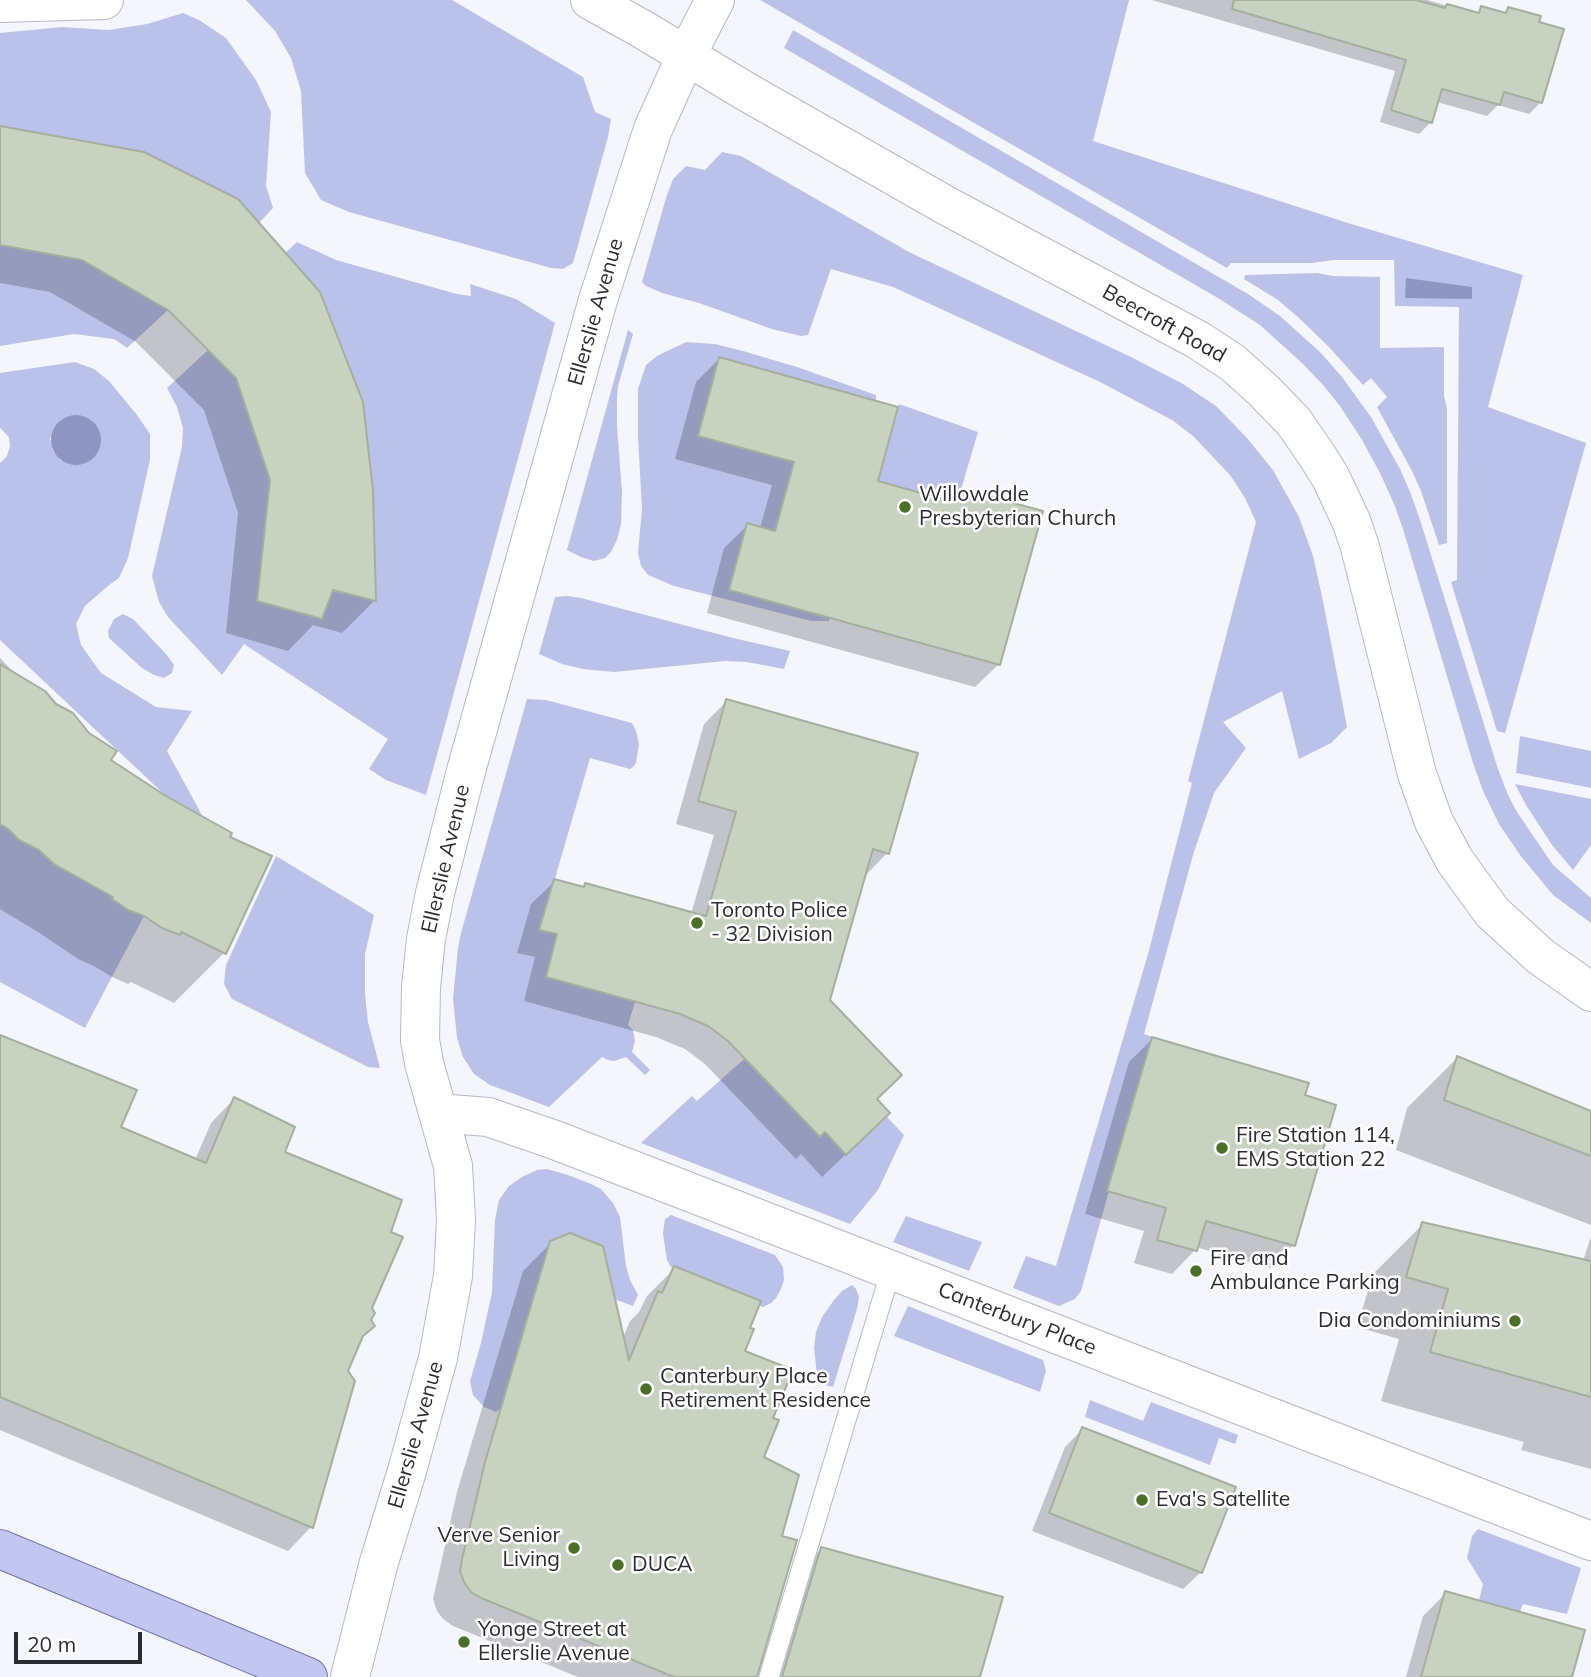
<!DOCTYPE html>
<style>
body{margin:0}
#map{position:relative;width:1591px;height:1677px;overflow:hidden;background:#f4f5fd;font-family:Mulish,sans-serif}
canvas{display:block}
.scale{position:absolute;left:14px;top:1632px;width:128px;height:32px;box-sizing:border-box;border:4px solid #2b2c33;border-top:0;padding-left:9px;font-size:21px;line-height:24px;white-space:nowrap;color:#2b2c33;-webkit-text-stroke:5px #fff;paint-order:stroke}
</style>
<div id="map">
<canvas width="1591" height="1677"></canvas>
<div class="scale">20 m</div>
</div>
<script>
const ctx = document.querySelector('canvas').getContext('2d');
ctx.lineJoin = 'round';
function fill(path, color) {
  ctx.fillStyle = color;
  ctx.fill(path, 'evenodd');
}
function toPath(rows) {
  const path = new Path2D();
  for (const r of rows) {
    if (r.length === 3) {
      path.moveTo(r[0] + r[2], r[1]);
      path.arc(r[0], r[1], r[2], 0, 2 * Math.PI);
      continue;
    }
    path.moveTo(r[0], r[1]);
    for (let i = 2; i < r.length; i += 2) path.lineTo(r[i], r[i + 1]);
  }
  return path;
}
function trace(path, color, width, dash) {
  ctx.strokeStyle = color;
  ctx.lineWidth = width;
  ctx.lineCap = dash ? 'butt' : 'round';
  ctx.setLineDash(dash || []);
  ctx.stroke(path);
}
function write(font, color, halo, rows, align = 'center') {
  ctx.font = font + ' Mulish,sans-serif';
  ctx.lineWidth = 5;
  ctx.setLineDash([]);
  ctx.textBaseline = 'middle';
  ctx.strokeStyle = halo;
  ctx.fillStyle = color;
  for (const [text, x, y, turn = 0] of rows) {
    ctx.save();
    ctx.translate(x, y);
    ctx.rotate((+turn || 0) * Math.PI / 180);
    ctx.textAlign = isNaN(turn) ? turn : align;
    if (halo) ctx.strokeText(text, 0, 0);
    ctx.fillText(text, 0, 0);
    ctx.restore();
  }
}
const green = toPath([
 [246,0,452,0,583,77,595,112,611,119,608,137,573,263,563,269,551,268,349,212,321,200,305,173,301,91,291,58,275,31],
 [760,0,1129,0,1093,141,1348,223,1523,275,1488,407,1586,443,1505,733,1497,731,1451,582,1457,580,1459,307,1395,306,1394,260,1333,260,1312,263,1231,263,1227,268],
 [183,13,199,20,226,38,256,80,271,112,266,186,273,208,259,223,238,199,144,152,0,126,0,33,62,27,108,30,147,24],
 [793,30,1248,294,1280,316,1321,353,1342,377,1371,417,1400,469,1410,492,1420,520,1498,769,1508,795,1517,812,1553,865,1591,898,1591,923,1553,895,1520,855,1499,824,1483,791,1473,763,1403,529,1394,504,1380,473,1362,440,1340,406,1323,385,1303,364,1260,325,1218,298,784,48],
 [722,152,741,156,909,252,1133,358,1183,384,1216,406,1247,438,1273,470,1299,517,1313,556,1324,606,1347,727,1331,743,1299,759,1282,691,1223,722,1246,748,1214,793,1193,855,1144,1034,1152,1037,1081,1291,1075,1299,1059,1306,1013,1288,1026,1256,1056,1266,1148,954,1192,783,1188,781,1256,522,1245,498,1230,475,1193,436,1172,420,1100,382,893,287,831,269,808,335,801,336,772,329,699,303,662,293,646,286,642,282,666,198,673,179,686,166,705,170],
 [297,242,336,260,457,294,471,296,470,284,516,299,555,323,426,795,386,780,369,769,388,739,244,644,222,675,168,617,159,602,152,576,182,447,183,428,177,407,167,388,208,350,236,378,270,480,257,601,322,619,333,590,375,601,373,491,363,402,285,253],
 [0,245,82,260,168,310,127,348,114,339,74,334,0,346],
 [1317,273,1333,276,1380,277,1380,348,1444,347,1444,396,1447,409,1447,543,1439,545,1421,491,1412,471,1377,407,1387,397,1371,378,1363,385,1328,346,1299,318,1278,300,1244,279,1245,275],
 [628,330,633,334,618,386,617,399,617,426,622,492,621,524,617,540,611,552,605,558,594,561,581,557,567,550],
 [686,342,715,344,743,351,797,367,876,395,876,401,719,357,698,435,794,462,775,531,747,523,829,617,829,621,811,621,674,586,648,575,641,566,638,553,642,509,638,436,638,389,646,365,657,356],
 [75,362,94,369,109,381,137,415,150,434,150,460,128,558,119,578,109,585,85,606,76,624,81,645,101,673,156,707,192,711,167,751,203,817,166,796,0,640,0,463,7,456,10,446,9,437,0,428,0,373],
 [90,419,98,429,101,442,61,461,53,451,50,438],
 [899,404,978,432,957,503,878,481],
 [567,596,581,598,733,638,790,651,784,669,747,662,725,661,614,672,583,669,562,664,539,654,555,597],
 [123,614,133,619,166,654,174,665,172,673,164,678,154,675,142,668,109,638,108,631,114,619],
 [527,699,546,700,632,723,636,731,639,744,636,763,633,767,630,769,590,758,540,930,557,934,546,977,635,1002,628,1025,633,1030,635,1041,632,1052,650,1070,645,1075,626,1057,614,1061,608,1060,602,1057,549,1107,490,1085,474,1074,463,1057,457,1038,453,999,458,948,461,933],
 [1520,736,1591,751,1591,788,1516,773],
 [1515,784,1591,799,1591,845,1573,870,1552,845,1526,805],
 [0,814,144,916,85,1028,0,982],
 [276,856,374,915,365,954,365,994,368,1022,380,1068,368,1067,232,999,224,984,226,965],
 [744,1059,820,1137,829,1129,846,1155,887,1117,904,1135,878,1190,850,1224,641,1143,692,1096,697,1101],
 [547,1169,568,1175,591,1184,601,1189,613,1203,620,1217,626,1266,630,1280,638,1295,633,1306,606,1296,550,1241,501,1408,496,1412,484,1407,473,1395,470,1381,481,1343,492,1292,495,1220,499,1200,509,1186,522,1177,537,1170],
 [671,1215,775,1255,783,1267,784,1280,781,1289,776,1298,771,1303,763,1307,674,1272,667,1260,663,1234,665,1219],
 [906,1216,982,1242,969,1271,893,1242],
 [852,1285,856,1289,859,1297,857,1309,833,1387,818,1383,814,1348,816,1332,822,1317,834,1300,842,1291],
 [908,1306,1043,1360,1046,1371,1040,1392,894,1336],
 [1090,1400,1143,1421,1151,1402,1238,1435,1235,1444,1219,1438,1210,1465,1085,1417],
 [1478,1529,1581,1568,1567,1614,1523,1604,1520,1612,1479,1600,1483,1584,1467,1558,1472,1536]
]);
const water = toPath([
 [1406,278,1472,287,1472,299,1405,298],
 [76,440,25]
]);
const shadow = toPath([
 [1152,0,1427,0,1476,14,1482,8,1503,14,1508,9,1537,23,1541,102,1529,114,1498,105,1487,116,1437,102,1431,122,1419,134,1380,122,1395,71],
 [0,128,371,491,374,601,342,633,313,625,288,651,226,633,238,513,204,410,136,342,50,292,0,283],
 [325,589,343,591,343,594],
 [719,359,876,483,950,503,962,491,999,664,975,687,707,613,724,548,748,525,760,528,772,485,675,459,696,382],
 [0,658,17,676,109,761,228,838,270,857,224,953,174,1003,131,982,128,984,112,977,94,966,78,959,41,934,0,909],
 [727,701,887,853,864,877,828,1001,875,1100,865,1136,822,1177,801,1154,796,1159,705,1064,685,1049,656,1037,524,1001,535,957,517,953,531,904,555,881,582,888,586,885,691,914,714,835,676,824,704,724],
 [0,1037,119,1128,195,1160,211,1123,234,1099,283,1153,388,1233,370,1308,346,1371,353,1382,311,1527,288,1551,0,1430],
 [1152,1039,1302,1097,1293,1245,1270,1268,1196,1247,1195,1250,1172,1274,1134,1263,1144,1231,1085,1214,1129,1062],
 [1457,1058,1591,1113,1591,1225,1396,1150,1407,1108],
 [1423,1224,1583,1261,1591,1236,1591,1469,1521,1450,1524,1442,1381,1401,1399,1339,1357,1327,1373,1274],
 [551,1243,622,1340,630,1321,639,1312,647,1296,675,1268,748,1329,743,1352,771,1419,762,1458,780,1537,756,1677,578,1677,453,1626,443,1619,437,1611,433,1599,457,1492,523,1271],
 [1083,1429,1201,1572,1183,1589,1032,1531,1065,1447],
 [821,1549,978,1677,763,1677,793,1577],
 [1446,1593,1570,1677,1406,1677,1423,1616]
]);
const building = toPath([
 [1234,0,1416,0,1445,8,1447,4,1479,13,1481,6,1506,13,1508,7,1541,16,1539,22,1564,29,1542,103,1504,92,1500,105,1442,89,1432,123,1391,110,1406,60,1232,9,1234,0],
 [0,126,144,152,238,199,320,292,363,402,373,491,376,601,333,590,322,619,257,601,270,480,236,378,168,310,82,260,0,245,0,126],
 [719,357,898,407,878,481,957,503,961,489,1043,511,1000,665,729,590,747,523,775,531,794,462,698,436,719,357],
 [0,664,45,691,56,704,73,713,89,733,117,751,111,760,166,796,232,833,230,837,272,856,226,954,181,932,180,935,162,928,144,916,128,910,112,899,113,897,54,864,39,850,19,840,7,828,0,824,0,664],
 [726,699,918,753,889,854,873,849,830,1000,902,1075,877,1099,890,1113,846,1155,825,1132,820,1137,728,1041,708,1026,680,1014,546,977,557,934,539,930,554,879,584,887,585,883,706,916,736,812,698,801,726,699],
 [0,1035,137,1090,121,1127,206,1163,234,1097,295,1127,285,1152,402,1200,391,1232,403,1237,372,1308,375,1313,371,1320,375,1326,363,1336,348,1371,355,1381,313,1528,0,1397,0,1035],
 [1152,1037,1309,1083,1305,1095,1336,1105,1295,1246,1206,1221,1197,1251,1157,1240,1166,1208,1107,1191,1152,1037],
 [1457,1056,1591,1111,1591,1156,1444,1100,1457,1056],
 [1422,1222,1591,1261,1591,1397,1430,1352,1448,1289,1406,1277,1422,1222],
 [570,1233,603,1246,629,1360,658,1291,662,1293,674,1266,761,1301,750,1328,754,1329,745,1351,793,1370,773,1418,779,1420,764,1457,799,1475,782,1536,797,1540,757,1677,674,1677,481,1598,471,1592,464,1582,460,1571,462,1559,485,1462,550,1241,570,1233],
 [1082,1427,1236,1487,1202,1573,1049,1513,1082,1427],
 [821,1547,1003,1597,980,1677,782,1677,821,1547],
 [1445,1591,1585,1630,1572,1677,1421,1677,1445,1591]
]);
const lane = toPath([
 [769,1677,891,1270]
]);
const street = toPath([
 [0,3,104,0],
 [438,1113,488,1117,555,1140,1591,1541],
 [350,1677,379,1562,407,1471,438,1358,453,1276,456,1220,453,1166,424,1063,420,1040,421,987,426,939,435,893,466,771,598,300,653,129,686,56,715,0]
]);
const secondary = toPath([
 [590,0,642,29,745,91,947,206,1198,340,1233,363,1264,391,1294,422,1318,457,1331,478,1352,523,1360,547,1417,774,1434,822,1455,861,1492,912,1540,956,1591,992]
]);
const primary = toPath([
 [0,1549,308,1677]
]);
const markers = [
 [905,507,7,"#4c6f27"],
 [697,923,7,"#4c6f27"],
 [1222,1148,7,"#4c6f27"],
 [1196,1271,7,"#4c6f27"],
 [1515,1321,7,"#4c6f27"],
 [646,1389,7,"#4c6f27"],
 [1142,1500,7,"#4c6f27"],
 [574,1548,7,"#4c6f27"],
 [618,1565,7,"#4c6f27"],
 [464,1642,7,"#4c6f27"]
];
const streetNames = [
 ["Ellerslie Avenue",596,312,-74],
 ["Beecroft Road",1164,324,29],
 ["Ellerslie Avenue",446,859,-77],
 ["Canterbury Place",1017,1319,21],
 ["Ellerslie Avenue",416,1435,-74]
];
const poiNames = [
 ["Willowdale",919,495],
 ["Presbyterian Church",919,519],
 ["Toronto Police",711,911],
 ["- 32 Division",711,935],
 ["Fire Station 114,",1236,1136],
 ["EMS Station 22",1236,1160],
 ["Fire and",1210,1259],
 ["Ambulance Parking",1210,1283],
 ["Dia Condominiums",1501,1321,"right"],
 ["Canterbury Place",660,1377],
 ["Retirement Residence",660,1401],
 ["Eva's Satellite",1156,1500],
 ["Verve Senior",560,1536,"right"],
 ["Living",560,1560,"right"],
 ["DUCA",632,1565],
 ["Yonge Street at",478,1630],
 ["Ellerslie Avenue",478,1654]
];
fill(green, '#bbc2e9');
fill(water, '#8d95c0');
fill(shadow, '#0003');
fill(building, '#c8d2c1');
trace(building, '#a5af9e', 2);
trace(lane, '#b5b8ca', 21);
trace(street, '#b5b8ca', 40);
trace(secondary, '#b5b8ca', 40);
trace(primary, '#7178a9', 40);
trace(lane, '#fff', 19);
trace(street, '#fff', 38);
trace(secondary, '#fff', 38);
trace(primary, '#c1c7f1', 38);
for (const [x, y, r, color] of markers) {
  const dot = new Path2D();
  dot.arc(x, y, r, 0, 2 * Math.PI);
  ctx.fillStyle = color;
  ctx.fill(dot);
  trace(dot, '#fff', 2.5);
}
write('21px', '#2b2c33', '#fff', streetNames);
write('21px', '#2b2c33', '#fff', poiNames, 'left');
</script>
